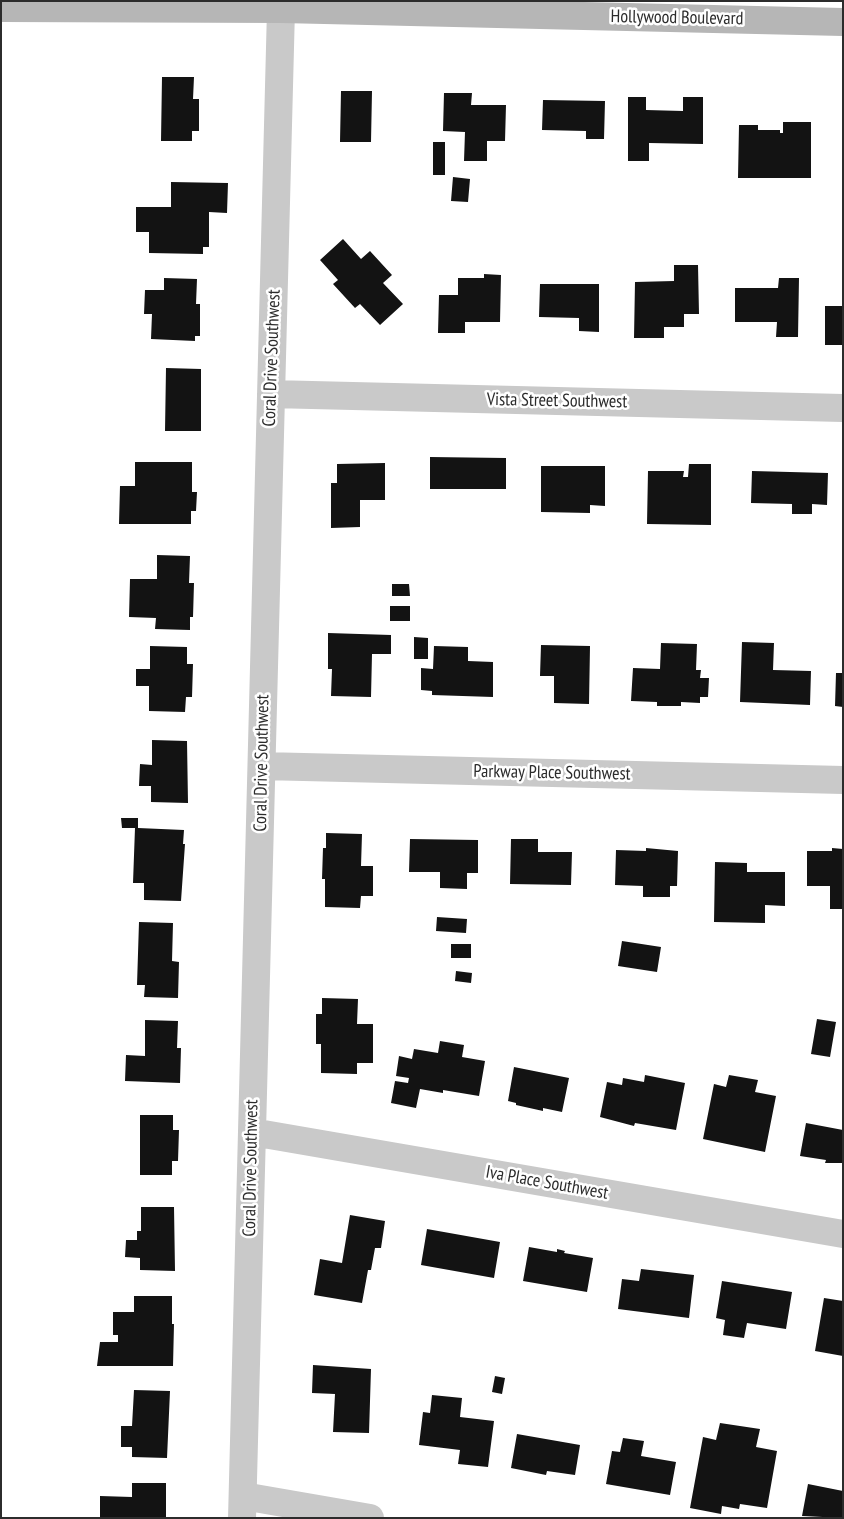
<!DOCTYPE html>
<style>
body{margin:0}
#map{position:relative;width:844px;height:1519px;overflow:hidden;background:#fff;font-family:"PT Sans Narrow",sans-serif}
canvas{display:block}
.frame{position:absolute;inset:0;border:2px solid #2c2c2c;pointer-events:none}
</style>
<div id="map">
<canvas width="844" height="1519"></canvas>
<div class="frame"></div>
</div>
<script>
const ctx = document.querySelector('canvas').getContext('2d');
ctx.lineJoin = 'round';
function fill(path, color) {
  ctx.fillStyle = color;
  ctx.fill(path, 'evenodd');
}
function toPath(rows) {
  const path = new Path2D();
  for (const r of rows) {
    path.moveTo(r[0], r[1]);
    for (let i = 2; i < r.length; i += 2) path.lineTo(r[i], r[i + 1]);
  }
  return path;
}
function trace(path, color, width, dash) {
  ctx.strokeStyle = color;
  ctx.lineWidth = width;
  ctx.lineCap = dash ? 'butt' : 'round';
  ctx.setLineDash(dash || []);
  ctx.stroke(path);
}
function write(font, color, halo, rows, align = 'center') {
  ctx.font = font + ' "PT Sans Narrow",sans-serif';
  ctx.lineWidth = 5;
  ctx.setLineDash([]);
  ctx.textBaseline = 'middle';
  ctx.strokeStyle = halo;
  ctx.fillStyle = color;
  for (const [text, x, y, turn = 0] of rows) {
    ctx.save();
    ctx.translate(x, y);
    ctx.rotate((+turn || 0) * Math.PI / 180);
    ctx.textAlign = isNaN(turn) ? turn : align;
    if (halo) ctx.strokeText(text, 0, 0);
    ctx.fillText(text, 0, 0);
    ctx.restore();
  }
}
const building = toPath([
 [162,77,194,77,193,99,199,99,199,131,192,131,192,141,161,141],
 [341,91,372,91,371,142,340,142],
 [444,93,472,93,471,105,506,105,505,141,487,141,487,161,464,161,465,132,443,131],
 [628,97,646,97,646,110,683,111,683,97,703,97,703,144,649,143,649,161,628,161],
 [543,100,605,101,604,139,586,139,586,131,542,130],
 [783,122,811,122,811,178,738,178,739,125,758,125,758,130,780,130,780,133,783,133],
 [433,142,445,142,445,175,433,175],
 [453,177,470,179,468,202,451,201],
 [171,182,228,183,227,213,209,212,209,247,203,247,203,254,149,253,149,232,136,232,136,207,171,207],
 [343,239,361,259,370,251,392,275,383,283,403,304,380,325,360,304,355,308,333,284,338,280,320,260],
 [674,265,698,265,699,314,684,314,684,327,664,327,664,338,634,338,635,282,674,281],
 [484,274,501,275,500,322,465,322,465,333,438,333,439,295,458,295,458,278,484,278],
 [164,278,197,279,196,304,200,304,200,336,195,336,195,341,151,339,152,314,144,314,145,290,164,290],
 [779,278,799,278,798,337,776,337,777,322,735,322,735,288,778,288],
 [540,284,599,284,599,332,579,331,579,318,539,317],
 [825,306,843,306,843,345,825,345],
 [166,368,201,369,201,431,165,431],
 [430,457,506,458,506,489,430,489],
 [135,462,192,462,192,492,197,492,196,511,191,511,191,524,119,524,120,486,135,486],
 [385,463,385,500,360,500,360,527,331,528,331,483,337,483,337,464],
 [689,464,711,464,711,525,647,524,648,471,684,471,683,477,688,477],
 [541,466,605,466,605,506,590,505,590,513,541,512],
 [752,471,828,473,827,505,812,504,812,514,792,514,792,504,751,503],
 [157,555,190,556,189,583,194,583,193,617,190,617,190,630,155,629,156,618,129,617,130,579,157,579],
 [392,584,409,584,410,596,392,596],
 [390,606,410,606,410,621,390,621],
 [328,633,391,635,391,654,372,654,371,697,331,696,332,669,328,669],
 [414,637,428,638,428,659,414,659],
 [742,642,774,643,773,670,811,671,810,705,740,702],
 [661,643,697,644,696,670,701,670,700,678,709,678,708,697,700,697,700,703,681,702,681,706,657,706,657,702,631,701,633,668,660,669],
 [541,645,590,646,589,704,554,703,554,676,540,676],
 [150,646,187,647,187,664,193,664,192,697,186,697,185,712,149,711,149,686,136,686,136,669,150,669],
 [434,646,468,647,468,661,493,662,493,697,432,695,432,691,421,690,421,668,433,669],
 [836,673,843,673,843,707,835,706],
 [152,740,187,741,188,803,151,802,151,786,139,786,140,764,152,765],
 [121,818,138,818,138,828,184,830,183,844,185,844,181,901,144,900,144,883,133,883,135,828,122,828],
 [326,833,362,834,361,866,373,866,373,896,361,896,360,908,325,907,325,879,322,879,323,848,326,848],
 [410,839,478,840,478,873,467,873,467,889,440,888,440,872,409,872],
 [511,839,538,839,538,852,572,852,571,885,510,884],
 [646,848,678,851,677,886,670,886,670,897,643,897,643,886,615,885,616,850,646,851],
 [832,848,843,849,843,909,830,909,830,886,807,886,807,851,832,851],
 [715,862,747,863,747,872,785,872,785,906,765,905,765,923,714,922],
 [437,917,467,919,466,933,436,931],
 [139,922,173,923,172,961,179,962,178,998,144,997,145,985,137,985],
 [622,941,661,947,657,972,618,966],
 [451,944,471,944,471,958,451,958],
 [456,971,472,973,471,983,455,981],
 [322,998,358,999,357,1024,373,1024,373,1063,357,1063,357,1074,321,1073,321,1044,316,1044,316,1014,322,1014],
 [817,1019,836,1022,830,1057,811,1054],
 [145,1020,178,1021,177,1048,181,1048,180,1083,125,1081,126,1055,145,1056],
 [440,1041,464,1045,462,1057,485,1061,479,1096,443,1090,443,1093,420,1089,416,1108,391,1103,395,1081,408,1083,409,1078,396,1076,399,1056,412,1059,414,1049,438,1053],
 [514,1067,569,1078,562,1112,543,1108,543,1111,516,1105,516,1103,508,1101],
 [645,1075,685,1083,676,1130,635,1123,634,1126,600,1117,607,1082,622,1085,623,1078,644,1082],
 [729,1075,758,1080,755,1092,776,1096,765,1152,703,1139,714,1084,726,1087],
 [140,1115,173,1115,173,1130,179,1130,178,1161,172,1161,172,1175,140,1175],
 [806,1123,843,1130,843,1163,825,1163,826,1160,800,1156],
 [141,1207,174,1207,175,1271,140,1270,140,1258,125,1257,126,1240,137,1240,137,1231,141,1231],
 [350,1215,385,1221,381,1248,375,1248,371,1270,368,1270,362,1303,314,1295,320,1259,342,1263],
 [427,1229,500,1242,494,1278,421,1265],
 [529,1247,557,1252,557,1249,565,1251,564,1253,593,1258,587,1292,523,1281],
 [641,1269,694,1275,689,1318,618,1309,622,1279,639,1281],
 [722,1281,792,1292,786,1329,747,1323,744,1338,723,1335,725,1320,716,1318],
 [134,1296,172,1296,172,1324,174,1324,173,1366,97,1366,100,1342,118,1342,118,1335,113,1335,113,1312,134,1312],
 [824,1298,843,1301,843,1356,815,1351],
 [313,1365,371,1369,369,1433,333,1432,335,1394,312,1393],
 [495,1376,505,1378,502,1394,492,1392],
 [134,1390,170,1391,167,1458,132,1457,132,1447,121,1447,121,1426,132,1426],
 [432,1395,462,1398,460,1417,494,1421,488,1467,458,1464,460,1450,419,1445,423,1412,430,1413],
 [720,1423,760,1429,756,1447,777,1451,767,1508,740,1504,739,1509,722,1506,721,1514,690,1508,703,1437,716,1440],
 [517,1434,580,1445,575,1475,547,1471,546,1475,511,1468],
 [623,1438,644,1441,641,1456,676,1462,670,1495,606,1484,612,1451,620,1452],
 [132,1483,166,1483,166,1518,100,1518,100,1496,132,1497],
 [808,1484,843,1491,843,1518,802,1516]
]);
const street = toPath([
 [271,394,843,408],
 [262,766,843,780],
 [252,1132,843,1234],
 [243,1496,370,1518],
 [242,1518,281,9]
]);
const secondary = toPath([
 [1,8,281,9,843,22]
]);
const streetNames = [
 ["Hollywood Boulevard",677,18,1],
 ["Coral Drive Southwest",272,358,-88],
 ["Vista Street Southwest",557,401,1],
 ["Coral Drive Southwest",262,763,-89],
 ["Parkway Place Southwest",552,773,1],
 ["Coral Drive Southwest",251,1168,-89],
 ["Iva Place Southwest",547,1183,10]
];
fill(building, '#131313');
trace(street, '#c9c9c9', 28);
trace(secondary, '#b6b6b6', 28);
write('18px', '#2c2c2c', '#fff', streetNames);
</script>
